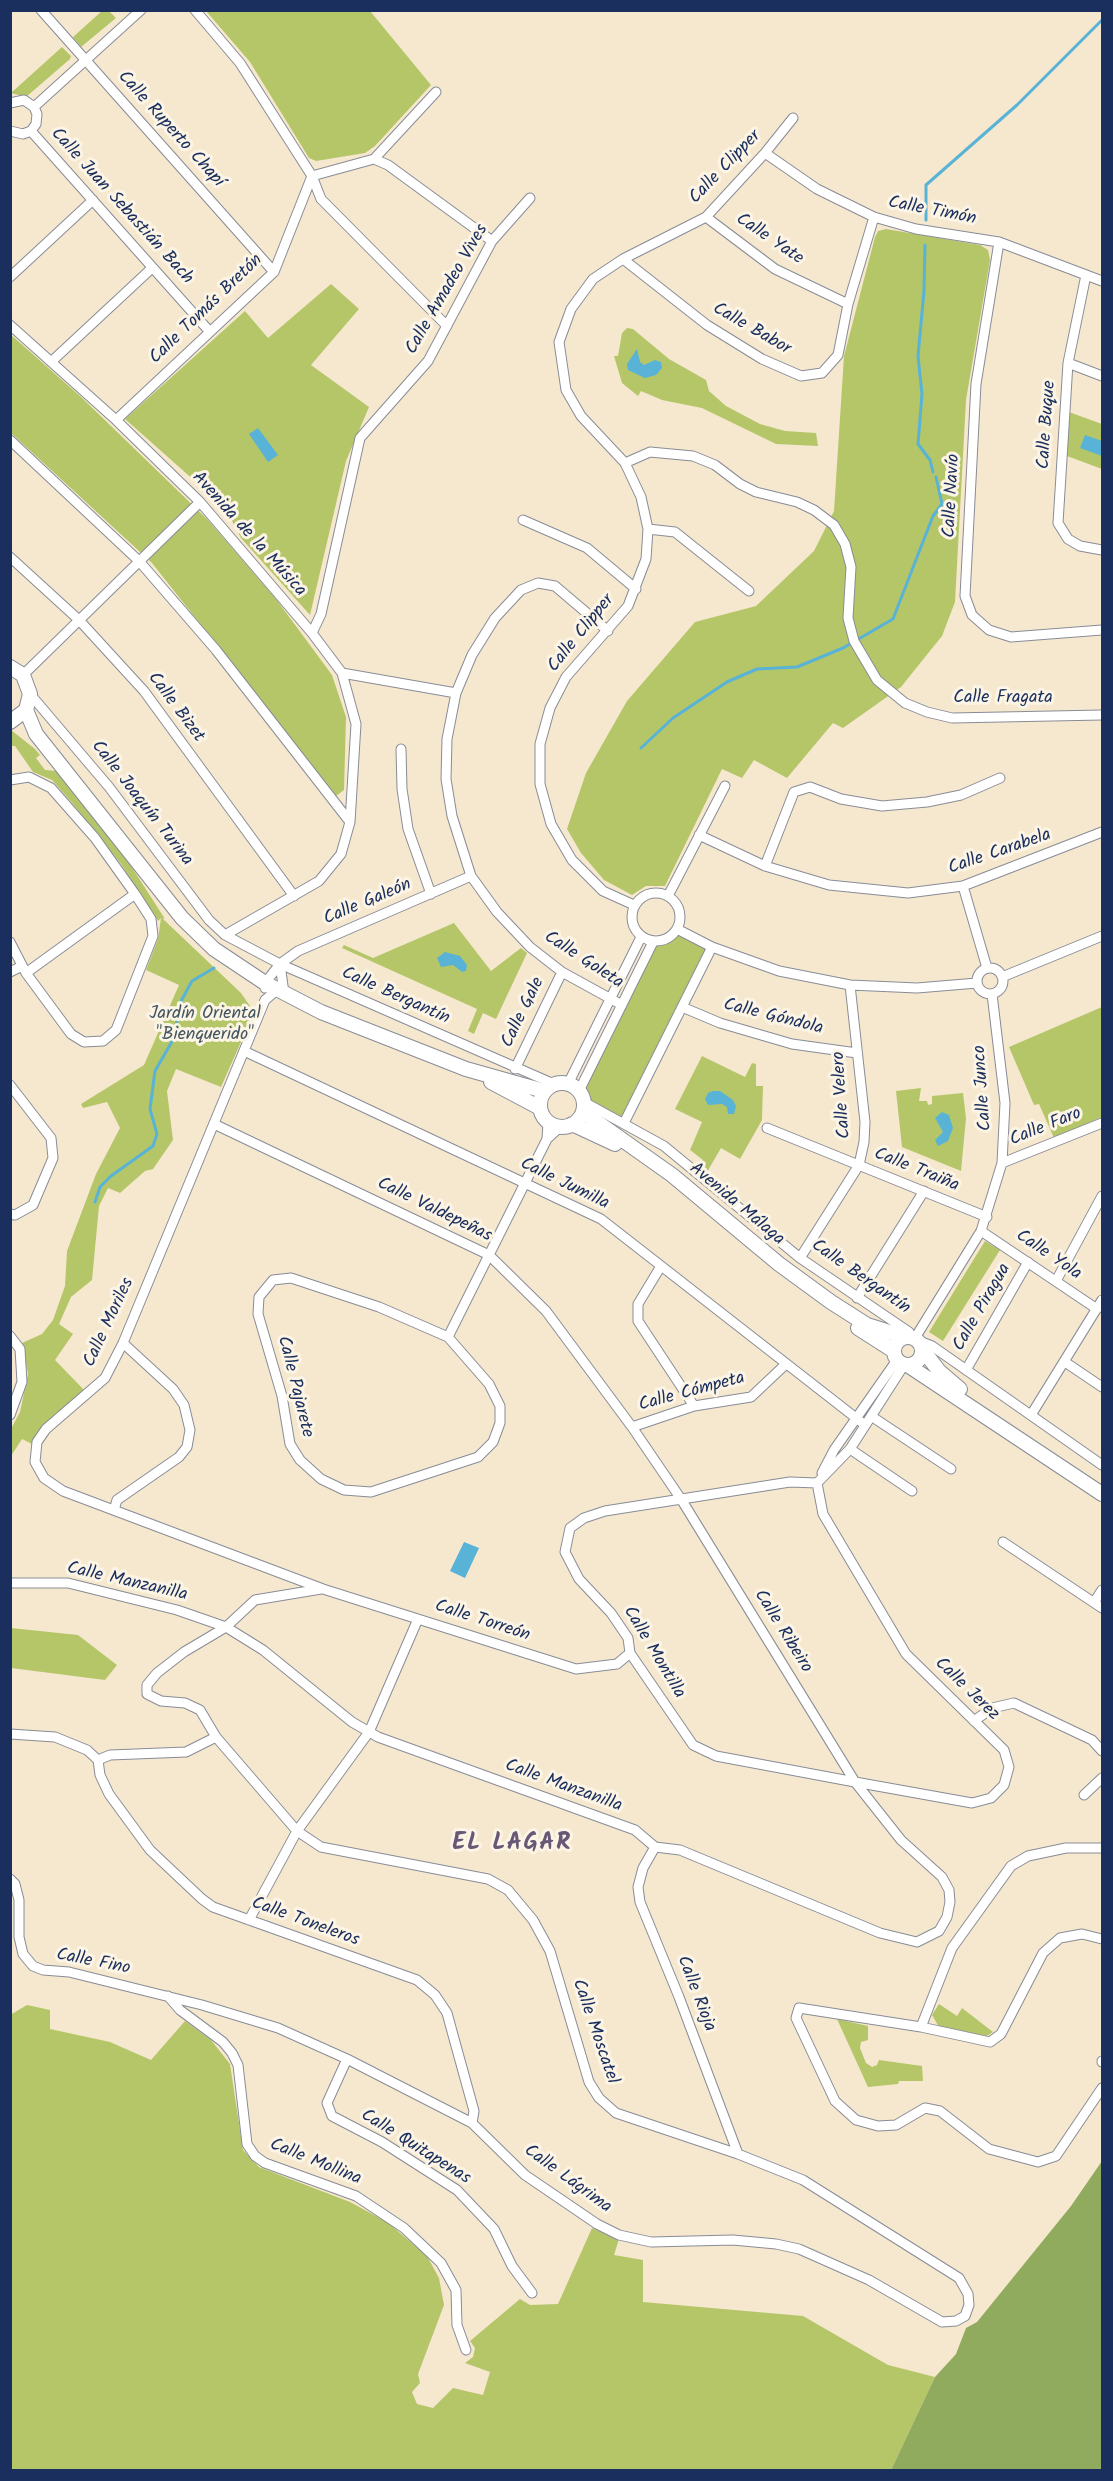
<!DOCTYPE html>
<meta charset="utf-8">
<style>
body{margin:0}
#map{position:relative;width:1113px;height:2481px;overflow:hidden;background:#f6e8cf;font-family:Kalam,sans-serif}
canvas{display:block}
.frame{position:absolute;inset:0;border:12px solid #1b2f5e;pointer-events:none}
</style>
<div id="map">
<canvas width="1113" height="2481"></canvas>
<div class="frame"></div>
</div>
<script>
const ctx = document.querySelector('canvas').getContext('2d');
ctx.lineJoin = 'round';
function fill(path, color) {
  ctx.fillStyle = color;
  ctx.fill(path, 'evenodd');
}
function toPath(rows) {
  const path = new Path2D();
  for (const r of rows) {
    if (r.length === 3) {
      path.moveTo(r[0] + r[2], r[1]);
      path.arc(r[0], r[1], r[2], 0, 2 * Math.PI);
      continue;
    }
    path.moveTo(r[0], r[1]);
    for (let i = 2; i < r.length; i += 2) path.lineTo(r[i], r[i + 1]);
  }
  return path;
}
function trace(path, color, width, dash) {
  ctx.strokeStyle = color;
  ctx.lineWidth = width;
  ctx.lineCap = dash ? 'butt' : 'round';
  ctx.setLineDash(dash || []);
  ctx.stroke(path);
}
function write(font, color, halo, rows, align = 'center') {
  ctx.font = font + ' Kalam,sans-serif';
  ctx.lineWidth = 6;
  ctx.setLineDash([]);
  ctx.textBaseline = 'middle';
  ctx.strokeStyle = halo;
  ctx.fillStyle = color;
  for (const [text, x, y, turn = 0] of rows) {
    ctx.save();
    ctx.translate(x, y);
    ctx.rotate((+turn || 0) * Math.PI / 180);
    ctx.textAlign = isNaN(turn) ? turn : align;
    if (halo) ctx.strokeText(text, 0, 0);
    ctx.fillText(text, 0, 0);
    ctx.restore();
  }
}
const green = toPath([
 [103,10,109,11,116,18,81,47,73,37],
 [206,11,370,11,431,85,375,146,365,153,316,161,309,158,250,62],
 [62,47,71,56,70,59,26,97,11,93],
 [886,229,980,245,988,250,990,260,966,400,955,602,942,636,901,687,843,728,833,723,787,778,754,760,742,778,722,769,665,886,646,886,632,895,604,880,581,853,567,829,586,773,627,701,695,622,756,606,814,551,834,511,844,356,875,237,878,231],
 [331,284,359,309,311,365,369,407,346,461,310,615,241,538,216,490,196,482,125,419,245,311,268,338],
 [627,328,633,329,669,359,706,380,709,391,726,406,760,424,785,431,816,433,818,446,776,444,702,408,662,400,641,391,638,396,622,383,614,356,618,356,622,333],
 [10,334,80,396,207,519,276,599,332,675,346,717,344,790,336,796,152,563,11,433],
 [1069,412,1102,424,1102,469,1067,456],
 [11,730,35,749,40,755,36,758,45,770,58,771,131,866,165,919,162,918,241,993,252,1009,249,1024,221,1087,176,1069,167,1091,173,1140,153,1169,145,1171,120,1193,108,1188,99,1206,92,1280,71,1297,59,1324,73,1334,55,1360,84,1390,44,1425,32,1444,22,1439,11,1456,11,1429,20,1412,28,1374,22,1343,42,1334,53,1320,65,1286,67,1251,96,1174,120,1128,107,1102,83,1108,81,1104,144,1065,179,985,146,970,158,939,161,918,158,921,121,864,73,804,52,780,33,772,15,746,11,746],
 [454,923,491,971,521,948,527,953,496,1019,483,1013,474,1034,468,1031,477,1009,342,948,344,945,373,958],
 [678,933,708,949,623,1119,586,1101,582,1091,655,945,668,941],
 [1102,1007,1102,1117,1054,1138,1039,1104,1034,1105,1009,1047],
 [702,1056,745,1077,752,1063,756,1064,756,1086,763,1086,762,1120,740,1159,721,1148,707,1172,699,1165,703,1160,690,1150,702,1122,675,1109],
 [921,1088,919,1101,927,1101,928,1105,932,1104,932,1096,963,1093,966,1118,961,1171,902,1147,896,1091],
 [985,1241,1000,1250,943,1341,929,1332],
 [11,1628,78,1635,117,1665,105,1680,11,1668],
 [939,2004,957,2016,962,2008,993,2032,987,2036,939,2027,932,2015],
 [27,2005,50,2010,50,2029,110,2042,151,2060,185,2021,211,2040,230,2064,243,2150,259,2167,350,2202,387,2222,427,2256,439,2278,444,2305,418,2374,420,2383,412,2392,417,2404,433,2408,453,2388,483,2395,490,2372,465,2363,473,2357,475,2348,470,2341,520,2299,530,2305,558,2304,592,2228,619,2239,614,2255,643,2260,643,2302,803,2316,888,2365,935,2377,891,2470,11,2470,10,2015],
 [837,2019,868,2026,868,2040,861,2042,860,2048,866,2063,872,2067,877,2065,879,2060,922,2066,923,2081,899,2081,898,2084,868,2087]
]);
const forest = toPath([
 [1102,2161,1102,2470,891,2470,935,2377,956,2354,966,2328,977,2322,1071,2206]
]);
const water = toPath([
 [637,349,640,362,644,365,655,360,661,362,662,368,656,375,645,378,628,370,627,364],
 [258,428,278,455,268,462,249,434],
 [1085,435,1102,441,1102,456,1080,448],
 [445,952,460,956,467,965,466,971,462,972,453,965,441,967,437,958],
 [713,1091,720,1091,733,1100,736,1106,734,1114,728,1114,727,1107,722,1104,708,1105,705,1099,708,1093],
 [942,1112,949,1115,953,1128,948,1141,938,1146,935,1140,943,1132,935,1118],
 [464,1542,479,1548,465,1578,450,1571]
]);
const stream = toPath([
 [926,220,926,185,1017,105,1102,20],
 [925,245,924,291,918,356,922,394,918,444,930,460,933,472],
 [641,748,673,718,727,682,757,669,797,667,843,648,893,619,933,516,942,504,936,477],
 [95,1202,100,1187,111,1176,153,1146,157,1134,150,1109,155,1071,174,1038,180,1003,192,981,214,968]
]);
const street = toPath([
 [41,10,274,272],
 [195,10,240,63,312,176,321,199,447,326],
 [10,103,24,100,34,107,37,114,36,124,31,131,23,134,10,131],
 [34,107,141,10],
 [31,131,210,332],
 [765,153,817,189,874,217,916,229,999,242,1102,281],
 [374,159,388,165,492,241],
 [312,176,374,159,436,92],
 [706,217,775,269,848,304],
 [999,242,976,384,965,596,972,615,989,630,1011,637,1102,630],
 [623,259,707,325,762,359,801,376,822,373,838,355,848,304,874,217],
 [1086,275,1068,363,1058,523,1068,539,1080,546,1102,550],
 [10,277,93,200],
 [10,325,116,420,200,502,312,633,342,673,356,724,350,822,341,854,319,881,225,935],
 [51,362,152,268],
 [1068,363,1102,376],
 [116,420,274,272,312,176],
 [10,440,139,561,216,650,350,822],
 [625,463,650,452,693,456,715,465,740,484,756,492,797,502,814,510,834,525,845,544,851,567,848,618,854,641,877,680,905,703,927,712,952,718,1102,715],
 [523,520,587,548,636,589],
 [648,529,675,532,749,591],
 [10,557,79,620,144,691,294,896],
 [608,631,555,586,538,583,521,590,495,618,472,655,456,693,447,739,446,779,452,816,471,876,497,912,530,947,562,972,622,1005],
 [312,633,321,614,360,438,428,361,492,241,530,198],
 [342,673,456,693],
 [23,675,200,502],
 [30,694,109,787,209,920,225,935,280,964,554,1084],
 [401,749,402,789,408,829,431,894],
 [10,780,29,777,51,788,95,838,135,894,151,919,153,936,116,1030,103,1041,84,1042,71,1034,26,973,10,942],
 [699,835,765,866,829,885,908,893,963,886,1102,832],
 [765,866,794,792,810,787,841,799,882,806,927,802,961,795,1000,778],
 [963,886,987,968],
 [656,917,24],
 [668,896,725,786],
 [634,905,603,891,572,860,551,824,540,784,540,744,550,708,566,677,628,606,646,559,648,529,641,497,625,463,581,416,566,390,559,342,571,309,593,279,623,259,706,217,765,153,793,118],
 [677,929,712,947,779,971,850,985,917,988,977,983],
 [280,964,298,951,471,876],
 [990,981,13],
 [10,972,22,966],
 [26,973,135,894],
 [1002,977,1102,936],
 [265,988,265,983,280,964,284,993],
 [278,989,265,1000,123,1343,105,1378,46,1429,37,1442,35,1462,44,1478,63,1491,323,1589,576,1669,617,1664,630,1653],
 [682,1007,720,1023,792,1044,857,1053],
 [244,1051,601,1219,865,1425],
 [515,1069,562,972],
 [568,1084,641,937],
 [10,1085,51,1138,53,1158,33,1205,15,1215,10,1214],
 [579,1091,653,942],
 [584,1102,664,1146,800,1258,909,1332,910,1337],
 [624,1123,712,947],
 [767,1128,987,1217],
 [547,1139,548,1123],
 [1002,1163,1102,1123],
 [981,1231,1097,1309],
 [800,1258,859,1165,864,1142,865,1122,850,985],
 [661,1266,638,1304,638,1321,694,1406],
 [291,1278,379,1307,448,1337,489,1384,500,1406,500,1423,493,1442,478,1457,371,1492,344,1490,321,1479,300,1460,290,1444,282,1396,258,1314,259,1297,273,1280,291,1278],
 [1056,1281,1102,1196],
 [857,1298,924,1191],
 [10,1336,20,1349,22,1382,10,1415],
 [448,1337,547,1139,560,1127],
 [915,1338,981,1231,1002,1163,1005,1103,992,994],
 [919,1341,932,1346,1102,1465],
 [1065,1362,1102,1387],
 [966,1370,1028,1262],
 [1031,1415,1102,1300],
 [871,1416,951,1469],
 [632,1427,694,1406,751,1397,786,1364],
 [850,1449,912,1491],
 [822,1473,834,1450,897,1360],
 [790,1482,817,1483,823,1514,906,1654,1004,1750,1009,1767,1004,1785,991,1798,972,1803,855,1782,716,1756,693,1745,630,1653,628,1638,611,1613,579,1579,565,1552,570,1528,584,1518,605,1511,790,1482],
 [817,1483,850,1449,904,1365],
 [114,1510,117,1500,179,1457,187,1447,190,1430,184,1405,173,1389,123,1343],
 [1003,1542,1102,1608],
 [10,1583,68,1583,177,1610,226,1627,263,1650,352,1722,378,1737,635,1830,655,1847,680,1850,880,1933,917,1942,939,1931,947,1917,950,1902,949,1890,942,1877,901,1840,855,1782,681,1499,632,1427,546,1311,489,1255,214,1124],
 [1095,1601,1102,1590],
 [974,1721,992,1708,1014,1703,1092,1740,1102,1751],
 [10,1734,55,1737,87,1750,98,1760],
 [98,1760,100,1775,109,1794,150,1850,202,1899,213,1907,417,1980,435,1995,447,2013,453,2035,474,2111,472,2123],
 [98,1760,110,1755,186,1752,216,1737,200,1710,185,1703,161,1701,147,1694,147,1685,157,1673,184,1652,226,1627,255,1600,321,1589],
 [1084,1795,1102,1778],
 [655,1847,643,1868,638,1887,640,1902,679,1997,738,2154],
 [10,1879,15,1884,19,1900,19,1937,23,1954,33,1966,43,1970,69,1972,202,2005,278,2028,347,2059,472,2123,525,2175,597,2224,619,2235,651,2242,733,2240,776,2244,799,2249,869,2280,942,2322,956,2321,965,2316,969,2305,968,2294,959,2278,803,2180,738,2154,616,2113,599,2098,589,2082,550,1951,533,1920,508,1890,488,1879,321,1847,297,1831,216,1737],
 [249,1920,297,1831,369,1732,418,1619],
 [1102,1939,1082,1934,1060,1938,1043,1953,1001,2034,990,2042,921,2027,799,2008,796,2018,835,2101,856,2120,878,2126,896,2125,925,2108,940,2111,989,2149,1038,2162,1056,2156,1102,2088],
 [168,1996,180,2010,223,2042,232,2053,238,2065,247,2144,255,2156,265,2163,356,2196,404,2228,441,2263,456,2290,457,2325,466,2350],
 [921,2027,952,1948,1011,1866,1028,1856,1066,1848,1102,1848],
 [347,2059,327,2103,332,2116,382,2142,457,2190,494,2229,512,2266,532,2293],
 [1102,2061,1102,2062]
]);
const secondary = toPath([
 [10,667,23,675,30,694,26,710,10,722],
 [26,710,36,734,182,918,214,949,265,983,321,1012,466,1069,544,1091],
 [491,1082,540,1108],
 [562,1105,22],
 [583,1112,672,1175,779,1264,831,1302,867,1325,905,1337],
 [572,1124,615,1144],
 [858,1328,894,1351],
 [908,1351,14],
 [923,1350,939,1371,960,1389],
 [909,1366,1102,1494]
]);
const streetNames = [
 ["Calle Ruperto Chapí",170,130,48],
 ["Calle Clipper",726,168,-46],
 ["Calle Juan Sebastián Bach",121,207,48],
 ["Calle Timón",932,212,11],
 ["Calle Yate",769,240,34],
 ["Calle Amadeo Vives",448,290,-60],
 ["Calle Tomás Bretón",207,310,-44],
 ["Calle Babor",751,330,30],
 ["Calle Buque",1048,425,-86],
 ["Calle Navío",953,496,-87],
 ["Avenida de la Música",248,535,48],
 ["Calle Clipper",582,634,-51],
 ["Calle Fragata",1003,699],
 ["Calle Bizet",175,708,53],
 ["Calle Joaquín Turina",141,804,52],
 ["Calle Carabela",1000,853,-19],
 ["Calle Galeón",368,903,-23],
 ["Calle Goleta",583,961,33],
 ["Calle Bergantín",395,997,24],
 ["Calle Gale",524,1013,-64],
 ["Calle Góndola",773,1018,14],
 ["Calle Junco",984,1088,-94],
 ["Calle Velero",843,1095,-94],
 ["Calle Faro",1046,1128,-22],
 ["Calle Traiña",916,1171,22],
 ["Calle Jumilla",564,1185,26],
 ["Avenida Málaga",736,1205,40],
 ["Calle Valdepeñas",434,1211,26],
 ["Calle Yola",1048,1256,34],
 ["Calle Bergantín",860,1278,35],
 ["Calle Piragua",983,1308,-60],
 ["Calle Moriles",110,1323,-65],
 ["Calle Pajarete",294,1387,76],
 ["Calle Cómpeta",692,1393,-15],
 ["Calle Manzanilla",127,1583,13],
 ["Calle Torreón",482,1622,18],
 ["Calle Ribeiro",782,1632,58],
 ["Calle Montilla",653,1653,59],
 ["Calle Jerez",966,1690,44],
 ["Calle Manzanilla",563,1787,20],
 ["Calle Toneleros",305,1923,20],
 ["Calle Fino",93,1963,11],
 ["Calle Rioja",695,1994,69],
 ["Calle Moscatel",594,2032,71],
 ["Calle Quitapenas",415,2148,32],
 ["Calle Mollina",315,2163,22],
 ["Calle Lágrima",567,2180,36]
];
const parkNames = [
 ["Jardín Oriental",205,1015],
 ["\"Bienquerido\"",205,1036]
];
const districtNames = [
 ["EL LAGAR",512,1845]
];
fill(green, '#b5c669');
fill(forest, '#90ab5d');
fill(water, '#58b3d6');
trace(stream, '#58b3d6', 3);
trace(street, '#888c96', 11);
trace(secondary, '#888c96', 16);
trace(street, '#fff', 9);
trace(secondary, '#fff', 14);
write('18px', '#1b2f5e', '#fcf5e5', streetNames);
write('18px', '#425561', '#fcf5e5', parkNames);
ctx.letterSpacing = '1.5px';
write('bold 24px', '#685775', '#fcf5e5', districtNames);
ctx.letterSpacing = '0px';
</script>
